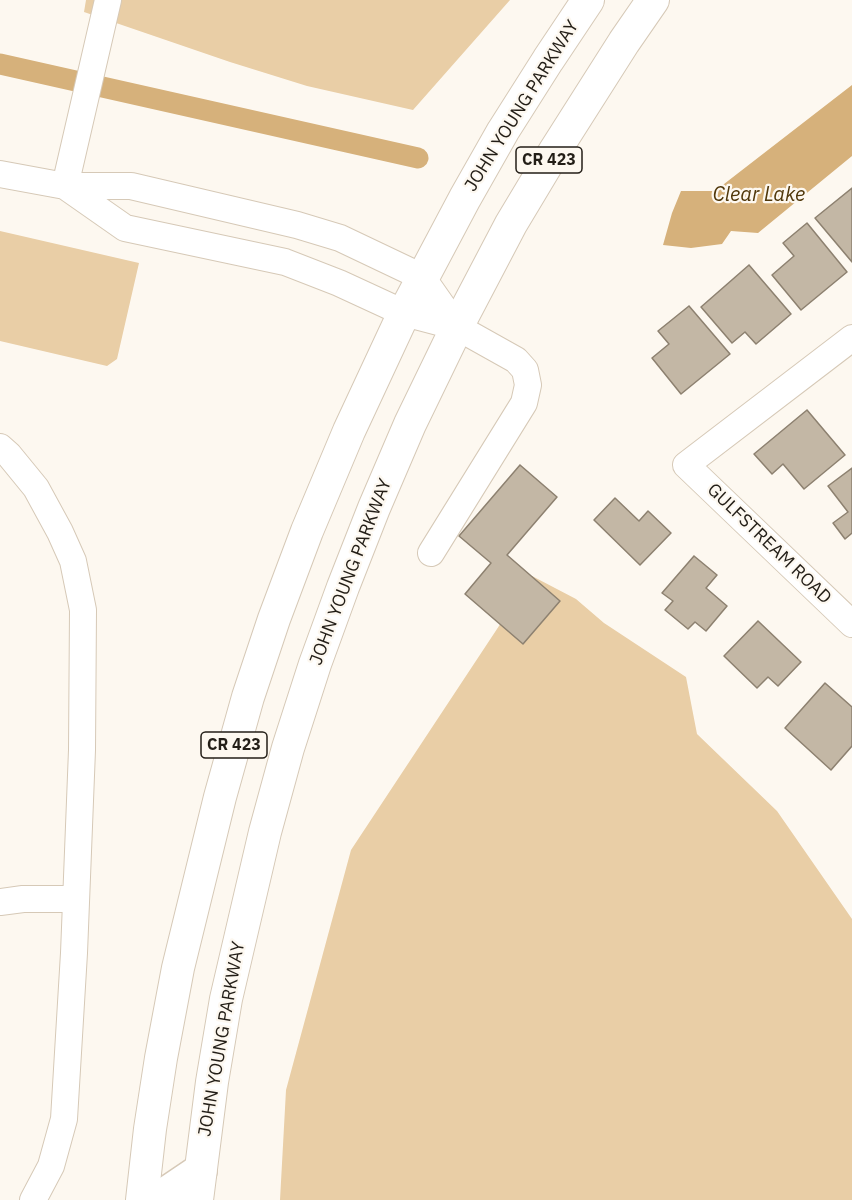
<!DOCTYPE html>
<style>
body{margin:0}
canvas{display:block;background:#fdf8f0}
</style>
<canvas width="852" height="1200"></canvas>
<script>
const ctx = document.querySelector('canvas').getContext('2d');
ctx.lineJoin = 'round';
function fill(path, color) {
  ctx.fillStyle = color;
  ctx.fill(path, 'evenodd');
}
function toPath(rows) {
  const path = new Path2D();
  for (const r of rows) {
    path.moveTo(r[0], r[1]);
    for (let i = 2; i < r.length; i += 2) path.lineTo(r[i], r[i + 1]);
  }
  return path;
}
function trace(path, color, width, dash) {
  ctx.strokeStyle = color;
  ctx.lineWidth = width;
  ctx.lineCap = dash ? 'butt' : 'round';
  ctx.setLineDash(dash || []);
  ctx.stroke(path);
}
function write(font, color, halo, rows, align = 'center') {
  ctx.font = font + ' "IBM Plex Sans",sans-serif';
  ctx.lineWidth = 4.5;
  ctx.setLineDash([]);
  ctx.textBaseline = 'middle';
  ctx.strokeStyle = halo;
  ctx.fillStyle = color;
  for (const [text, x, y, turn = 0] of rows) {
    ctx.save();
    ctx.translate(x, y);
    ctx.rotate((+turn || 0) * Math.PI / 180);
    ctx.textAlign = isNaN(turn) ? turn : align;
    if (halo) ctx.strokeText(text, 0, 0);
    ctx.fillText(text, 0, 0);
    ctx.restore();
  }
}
const green = toPath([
 [86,0,510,0,413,110,307,86,230,62,84,12],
 [0,231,139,263,117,359,107,366,0,341],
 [532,576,576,599,604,623,686,677,697,734,777,811,852,919,852,1200,280,1200,286,1090,351,850]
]);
const water = toPath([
 [852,85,852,156,758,233,731,231,722,244,691,248,663,245,672,213,681,191,715,191]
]);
const canal = toPath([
 [0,64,418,158]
]);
const building = toPath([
 [852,188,852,262,815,218,852,188],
 [807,223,847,272,801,310,772,275,794,256,783,243,807,223],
 [749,265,791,314,756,344,745,332,732,343,701,307,749,265],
 [689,306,730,354,681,394,652,358,669,344,658,331,689,306],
 [807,410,845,455,804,489,783,464,772,474,754,454,807,410],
 [520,465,557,497,507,555,560,601,523,644,465,594,491,563,459,536,520,465],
 [852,468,852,533,845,539,833,523,848,512,828,486,852,468],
 [615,498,639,521,648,511,671,533,640,565,594,520,615,498],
 [694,556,717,575,706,588,727,606,706,631,695,622,688,629,665,610,673,601,662,593,694,556],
 [758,621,801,662,778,686,768,677,757,688,724,656,758,621],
 [825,683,852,707,852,746,831,770,785,728,825,683]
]);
const minor = toPath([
 [0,174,65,186,131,186,297,225,340,238,422,277,457,327],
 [65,186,125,228,285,262,339,283,404,313,457,327,516,360,525,370,528,385,524,403,431,553],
 [65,186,108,0],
 [852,338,686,465,852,624],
 [0,447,9,455,36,488,60,532,73,561,83,610,82,750,74,953,64,1119,51,1166,33,1200],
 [0,902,23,899,76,899]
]);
const major = toPath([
 [142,1200,150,1129,161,1058,178,968,220,797,248,697,274,619,307,531,349,431,404,313,465,198,503,131,548,60,588,0],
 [197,1200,212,1082,226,999,265,832,288,748,315,664,343,587,374,508,410,424,457,327,511,224,556,149,624,42,653,0]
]);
const highway = toPath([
 [157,1200,200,1171]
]);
const shields = [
 [549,160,66],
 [234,745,66]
];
const shieldNames = [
 ["CR 423",549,160],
 ["CR 423",234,745]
];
const streetNames = [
 ["JOHN YOUNG PARKWAY",522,106,-58],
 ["GULFSTREAM ROAD",769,544,44],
 ["JOHN YOUNG PARKWAY",351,572,-69],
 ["JOHN YOUNG PARKWAY",222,1039,-80]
];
const waterNames = [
 ["Clear Lake",759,195]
];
fill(green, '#e9cea6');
fill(water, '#d6b17b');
trace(canal, '#d6b17b', 21);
fill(building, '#c3b7a5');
trace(building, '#8d8170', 1.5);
trace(minor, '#d6c9b7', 28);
trace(major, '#d6c9b7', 34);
trace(highway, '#d6c9b7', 36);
trace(minor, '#fff', 26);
trace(major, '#fff', 32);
trace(highway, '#fff', 33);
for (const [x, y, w] of shields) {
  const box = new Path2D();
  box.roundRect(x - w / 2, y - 13, w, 26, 4.5);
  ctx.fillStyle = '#fdf8f0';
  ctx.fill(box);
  trace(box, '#231e17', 1.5);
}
write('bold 16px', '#231e17', null, shieldNames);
write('18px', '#231e17', '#fdf8f0', streetNames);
write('italic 20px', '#50370a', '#fdf8f0', waterNames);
</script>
